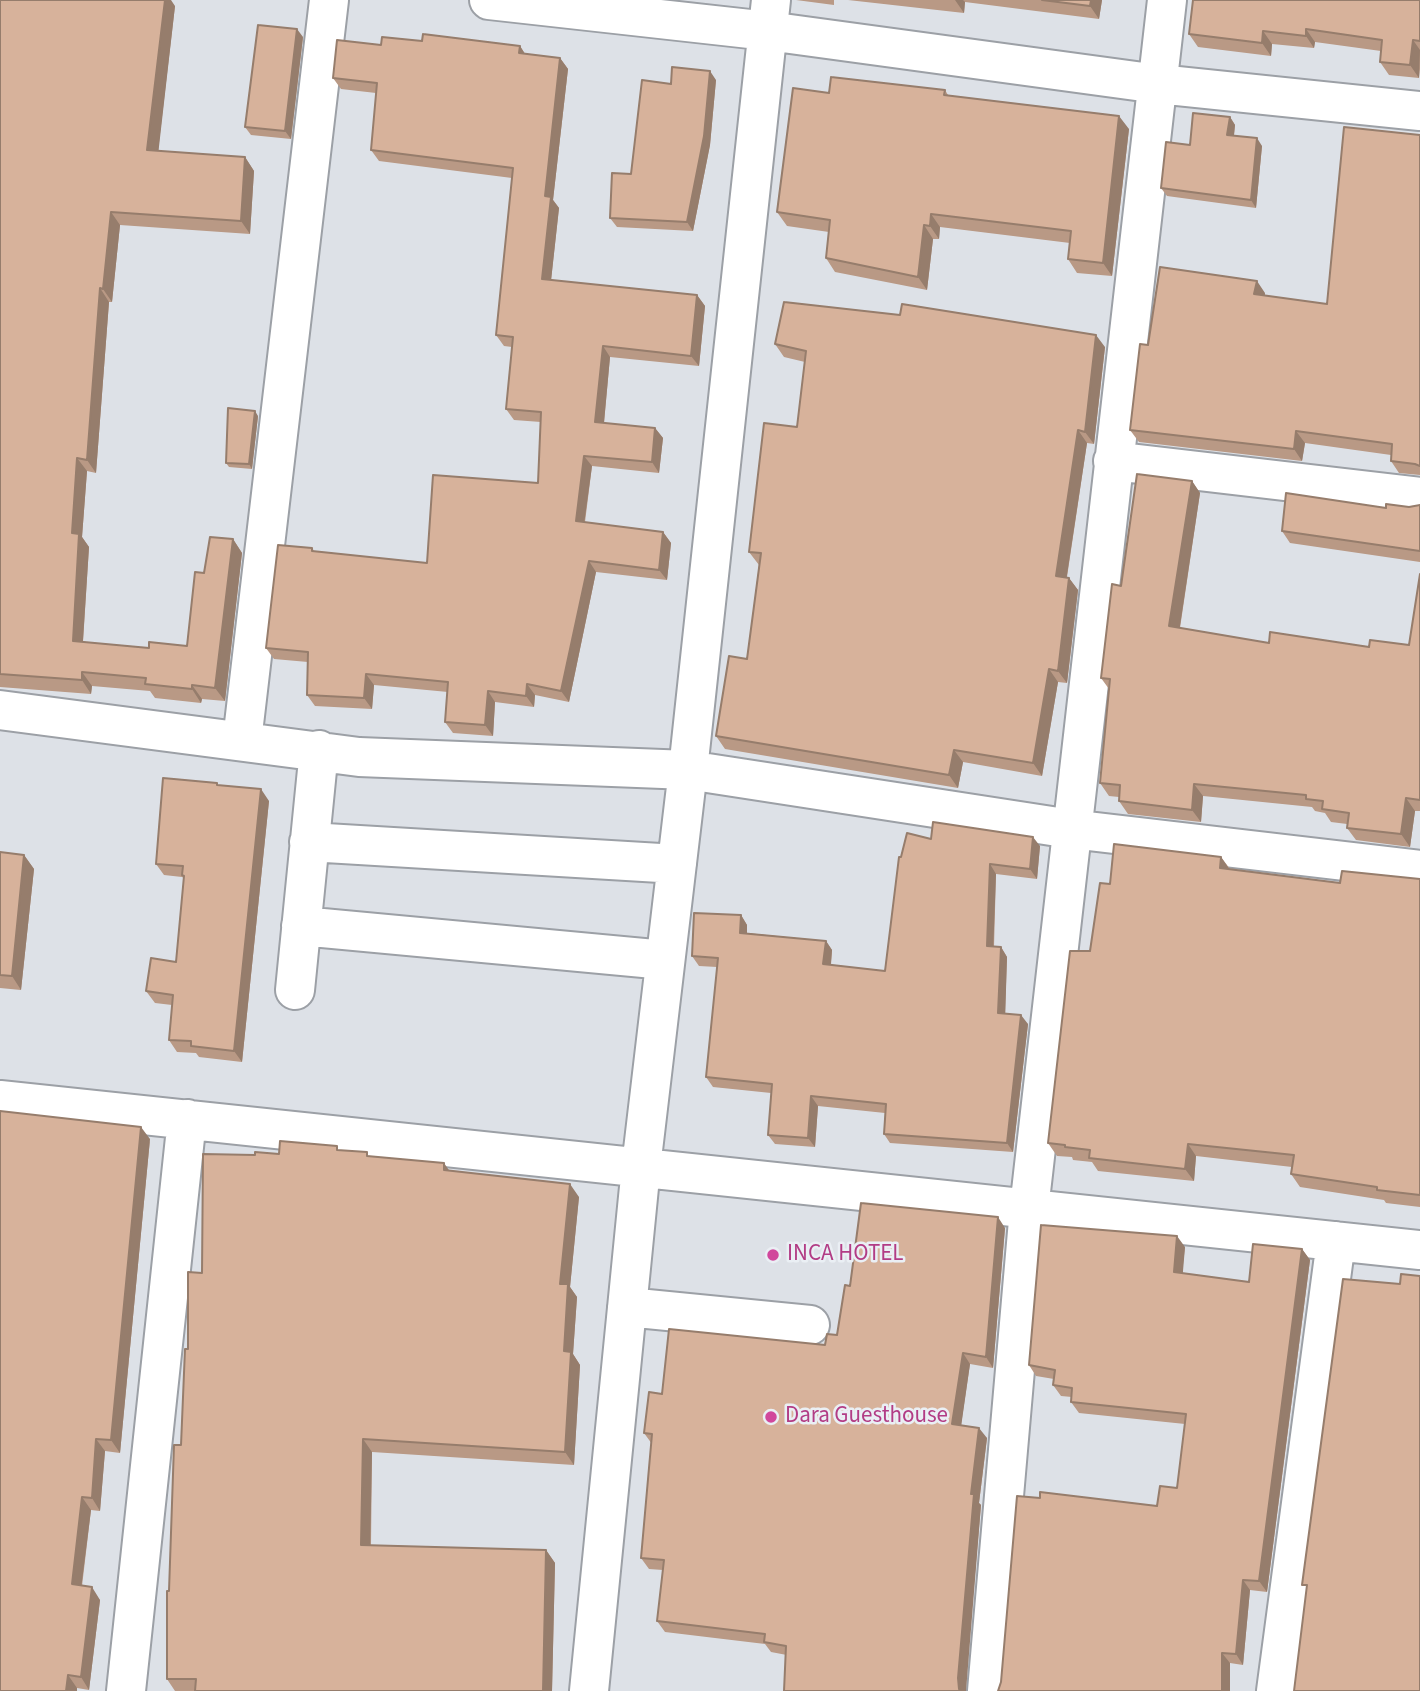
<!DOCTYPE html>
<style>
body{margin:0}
canvas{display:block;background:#dde1e7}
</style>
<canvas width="1420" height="1691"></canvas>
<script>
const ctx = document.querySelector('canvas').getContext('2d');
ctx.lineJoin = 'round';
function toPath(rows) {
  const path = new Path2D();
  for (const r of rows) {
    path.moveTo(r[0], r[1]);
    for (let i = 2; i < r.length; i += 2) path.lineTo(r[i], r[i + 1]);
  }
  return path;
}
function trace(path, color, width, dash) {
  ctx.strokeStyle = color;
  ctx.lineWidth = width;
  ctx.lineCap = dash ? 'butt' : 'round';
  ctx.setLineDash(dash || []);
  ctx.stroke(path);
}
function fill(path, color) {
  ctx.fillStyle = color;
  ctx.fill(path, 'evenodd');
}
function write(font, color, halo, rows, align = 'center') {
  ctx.font = font + ' "Source Sans 3",sans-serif';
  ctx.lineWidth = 5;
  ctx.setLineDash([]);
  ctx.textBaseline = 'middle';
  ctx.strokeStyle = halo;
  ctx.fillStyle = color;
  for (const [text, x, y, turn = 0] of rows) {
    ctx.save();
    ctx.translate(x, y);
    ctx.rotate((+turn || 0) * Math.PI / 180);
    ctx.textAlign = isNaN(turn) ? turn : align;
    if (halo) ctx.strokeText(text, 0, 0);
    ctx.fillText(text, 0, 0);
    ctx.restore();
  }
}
const minor = toPath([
 [489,0,768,31,1158,84,1420,111],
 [1113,461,1420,497],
 [0,710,359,757,688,770,1071,829,1420,870],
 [242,741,329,0],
 [309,842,677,864],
 [301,926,665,960],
 [295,990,319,750],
 [0,1100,1420,1250],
 [627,1307,810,1325],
 [126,1691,187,1119],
 [589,1691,641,1167,688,770,771,0],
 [987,1691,1029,1209,1167,0],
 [1276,1691,1336,1241]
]);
const wall = toPath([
 [0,0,175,6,158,151,245,157,254,171,250,234,120,225,112,302,109,302,96,473,87,471,82,537,89,547,83,642,149,648,187,646,204,573,233,539,242,553,225,701,202,699,201,703,155,698,150,691,92,686,91,694,0,687],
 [796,0,834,0,834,5],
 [848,0,1102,0,1099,19,965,2,964,13],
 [1420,0,1420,69,1419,78,1389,75,1380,62,1381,51,1315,42,1314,48,1272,44,1271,56,1198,47,1189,34],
 [303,37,291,139,251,135,245,127],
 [422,41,520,46,525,54,560,58,568,69,553,200,559,208,551,280,697,295,705,306,699,366,610,357,604,423,655,428,663,438,659,473,592,466,585,522,663,532,671,543,667,580,596,572,569,702,535,695,534,707,495,702,493,736,453,733,445,722,448,692,374,685,372,709,315,706,307,695,308,662,274,659,266,648,312,548,315,552,427,563,538,483,541,422,514,420,506,409,512,347,504,346,496,335,512,178,379,161,371,150,376,93,341,89,333,78,381,45],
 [716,80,710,145,693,231,617,227,610,218,671,84],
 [945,90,948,95,1129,129,1112,276,1077,273,1068,259,1070,243,940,227,939,239,933,239,927,290,835,272,826,258,829,232,787,226,777,212,829,93],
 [1230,117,1235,125,1234,136,1262,146,1256,208,1167,196,1161,188,1190,145],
 [1420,135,1420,475,1399,473,1391,461,1391,455,1305,443,1302,461,1139,442,1130,430,1148,345,1265,293,1265,296,1327,304],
 [775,344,1105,347,1094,444,1087,443,1067,577,1069,578,1078,590,1067,683,1058,682,1042,776,963,762,958,788,725,749,716,736,747,659,759,565,749,552,797,427,805,362,784,357],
 [258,416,252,469,229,467,226,463],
 [1192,481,1200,493,1180,628,1269,643,1369,647,1409,645,1420,575,1420,811,1415,811,1410,847,1356,840,1347,828,1347,824,1331,822,1325,813,1315,811,1312,807,1203,796,1201,822,1128,814,1119,801,1119,797,1109,796,1100,783,1109,689,1101,678,1121,586],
 [1420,505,1420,562,1290,543,1282,531,1386,508,1409,507],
 [219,785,269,801,242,1062,199,1057,196,1053,177,1052,169,1040,172,1005,155,1003,146,991,176,962,184,878,182,877,164,875,156,864],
 [931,839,1040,846,1037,879,996,874,994,947,1001,947,1007,957,1005,1013,1028,1024,1013,1152,890,1143,884,1134,885,1113,818,1106,815,1147,775,1144,768,1135,771,1093,713,1087,706,1077,717,967,699,966,692,956,741,915,747,925,747,933,826,941,832,950,831,965,885,971,901,857],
 [0,852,24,855,34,869,21,990,0,988],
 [1221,857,1230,869,1340,883,1420,879,1420,1207,1386,1203,1384,1200,1300,1187,1291,1174,1292,1167,1196,1156,1194,1181,1098,1171,1092,1162,1073,1160,1072,1157,1057,1156,1048,1143,1090,951,1110,884],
 [150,1139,120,1453,105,1451,100,1511,91,1510,82,1586,100,1600,89,1690,77,1688,0,1691],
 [340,1150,579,1197,570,1287,577,1297,573,1354,580,1365,574,1465,372,1452,371,1545,546,1550,555,1563,552,1691,175,1691,167,1679,169,1591,181,1445,188,1349,202,1273,255,1155],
 [1005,1228,993,1368,970,1364,961,1425,987,1438,979,1503,981,1505,965,1689,771,1652,765,1644,665,1632,657,1621,663,1570,649,1569,641,1558,652,1444,644,1433,662,1394,825,1345,837,1335,850,1286],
 [1185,1247,1182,1273,1249,1282,1302,1249,1310,1260,1267,1592,1250,1590,1243,1665,1230,1663,1230,1691,998,1691,1157,1506,1177,1488,1185,1424,1079,1413,1071,1402,1072,1397,1061,1396,1053,1385,1054,1379,1036,1376,1029,1365]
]);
const shadedWall = toPath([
 [165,0,171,0,175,6,157,164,147,150],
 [955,0,963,0,965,2,964,13],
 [1091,0,1102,0,1099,19,1090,6],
 [297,29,303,37,291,139,285,131],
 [1306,29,1315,42,1314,48,1306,36],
 [1263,31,1272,44,1271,56,1262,43],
 [1413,40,1420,50,1419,78,1410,65],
 [520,46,527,57,519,53],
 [560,58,568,69,553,200,559,208,550,290,542,279,545,196],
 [710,71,716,80,710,145,693,231,687,222],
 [1119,116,1129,129,1112,276,1103,263],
 [1230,117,1235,125,1233,143,1227,135],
 [1257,138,1262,146,1256,208,1251,200],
 [245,157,254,171,250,234,241,221],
 [111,212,120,225,112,302,103,289],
 [931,214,940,227,939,239,930,226],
 [924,225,933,239,927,290,918,277],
 [1257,281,1265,293,1263,306,1254,294],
 [100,288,109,302,96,473,87,460],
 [697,295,705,306,699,366,691,356],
 [1096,335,1105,347,1094,444,1085,432],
 [603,346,610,357,603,433,595,422],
 [255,411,258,416,252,469,249,464],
 [655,428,663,438,659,473,652,462],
 [1078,430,1087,443,1065,588,1056,576],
 [1296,431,1305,443,1302,461,1294,449],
 [584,456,592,466,583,532,576,521],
 [77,458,87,471,82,537,89,547,82,655,73,641,72,533],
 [1192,481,1200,493,1178,639,1169,626],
 [663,532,671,543,667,580,659,570],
 [233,539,242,553,225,701,215,688],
 [589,561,596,572,569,702,561,691],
 [1069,578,1078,590,1067,683,1058,671],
 [1049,669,1058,682,1042,776,1033,763],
 [82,672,92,686,91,694,82,680],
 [366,674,374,685,372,709,364,698],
 [527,684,535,695,534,707,526,696],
 [192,685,202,699,201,703,192,689],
 [488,691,495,702,493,736,485,725],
 [954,750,963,762,958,788,949,775],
 [1194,784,1203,796,1201,822,1192,810],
 [261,789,269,801,242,1062,234,1051],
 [1406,798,1415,811,1410,847,1401,834],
 [1033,837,1040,846,1037,879,1030,869],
 [24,855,34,869,21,990,12,976],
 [1221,857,1230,870,1220,868],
 [990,864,996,874,993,955,987,946],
 [741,915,747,925,747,942,740,933],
 [826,941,832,950,830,974,823,964],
 [1001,947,1007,957,1005,1022,998,1013],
 [1021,1015,1028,1024,1013,1152,1007,1143],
 [811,1096,818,1106,815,1147,808,1138],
 [141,1127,150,1139,120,1453,111,1440],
 [1188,1144,1196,1156,1194,1181,1185,1169],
 [444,1163,453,1176,444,1170],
 [570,1184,579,1197,570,1287,577,1297,573,1354,580,1365,574,1465,565,1452,564,1351,560,1284],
 [998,1217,1005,1228,993,1368,986,1357],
 [1177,1236,1185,1247,1182,1283,1174,1272],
 [1302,1249,1310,1260,1267,1592,1259,1581],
 [963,1353,970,1364,960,1434,952,1424],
 [979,1428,987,1438,979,1503,981,1505,966,1691,961,1691,959,1689,958,1678,971,1494],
 [96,1439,105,1451,100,1511,92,1498],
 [363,1439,372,1452,370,1558,361,1545],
 [82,1497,91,1510,80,1597,72,1584],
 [546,1550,555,1563,552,1691,543,1691],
 [1243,1580,1250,1590,1243,1665,1236,1654],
 [92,1587,100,1600,89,1690,81,1677],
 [1222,1653,1230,1663,1230,1691,1222,1691],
 [68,1675,77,1688,77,1691,66,1691]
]);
const building = toPath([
 [0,0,165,0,147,150,245,157,241,221,111,212,103,289,100,288,87,460,77,458,72,533,79,534,73,641,149,648,149,642,187,646,195,572,204,573,210,537,233,539,215,688,192,685,192,689,145,684,146,678,82,672,82,680,0,674,0,0],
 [1042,0,1091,0,1090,6,1042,0],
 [1193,0,1420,0,1420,41,1413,40,1410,65,1380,62,1382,40,1306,29,1306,36,1263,31,1262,43,1189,34,1193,0],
 [258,25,297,29,285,131,245,127,258,25],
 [423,34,520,46,519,53,560,58,545,196,551,197,542,279,697,295,691,356,603,346,595,422,655,428,652,462,584,456,576,521,663,532,659,570,589,561,561,691,527,684,526,696,488,691,485,725,445,722,448,682,366,674,364,698,307,695,308,652,266,648,278,545,312,548,312,551,427,563,433,475,538,483,541,412,506,409,513,337,496,335,513,168,371,150,377,83,333,78,337,40,381,45,382,37,422,41,423,34],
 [672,67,710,71,704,136,687,222,610,218,612,173,631,174,642,80,671,84,672,67],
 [831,77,945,90,944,95,1119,116,1103,263,1068,259,1071,231,931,214,930,226,924,225,918,277,826,258,830,220,777,212,793,88,829,93,831,77],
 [1193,113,1230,117,1227,135,1257,138,1251,200,1161,188,1166,142,1190,145,1193,113],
 [1344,127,1420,135,1420,466,1415,464,1391,461,1392,444,1296,431,1294,449,1130,430,1140,344,1148,345,1160,267,1257,281,1254,294,1327,304,1344,127],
 [784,302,900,315,902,304,1096,335,1085,432,1078,430,1056,576,1069,578,1058,671,1049,669,1033,763,954,750,949,775,716,736,729,656,747,659,761,553,749,552,764,423,797,427,806,351,775,344,784,302],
 [228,408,255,411,249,464,226,463,228,408],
 [1137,474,1192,481,1169,626,1269,643,1270,632,1369,647,1370,640,1409,645,1420,574,1420,800,1406,798,1401,834,1347,828,1349,813,1322,809,1323,801,1306,799,1306,795,1194,784,1192,810,1119,801,1120,785,1100,783,1110,679,1101,678,1112,584,1121,586,1137,474],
 [1286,493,1386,508,1386,504,1409,507,1420,505,1420,551,1282,531,1286,493],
 [163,778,217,783,217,785,261,789,234,1051,191,1046,191,1041,169,1040,173,995,146,991,151,958,176,962,184,876,182,875,183,866,156,864,163,778],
 [933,822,1033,837,1030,869,990,864,987,946,1001,947,998,1013,1021,1015,1007,1143,884,1134,886,1104,811,1096,808,1138,768,1135,772,1084,706,1077,718,958,692,956,694,913,741,915,740,933,826,941,823,964,885,971,899,857,901,857,907,833,931,839,933,822],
 [1114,844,1221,857,1220,868,1340,883,1342,871,1420,879,1420,1195,1377,1190,1377,1187,1291,1174,1294,1155,1188,1144,1185,1169,1089,1158,1090,1150,1065,1147,1065,1145,1048,1143,1070,951,1090,951,1100,883,1110,884,1114,844],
 [0,852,24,855,12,976,0,975,0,852],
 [0,1111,141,1127,111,1440,96,1439,92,1498,82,1497,72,1584,92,1587,81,1677,68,1675,66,1691,0,1691,0,1111],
 [280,1141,337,1146,337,1150,367,1152,367,1156,444,1163,444,1170,570,1184,560,1284,568,1284,564,1351,571,1352,565,1452,363,1439,361,1545,546,1550,543,1691,195,1691,196,1679,167,1679,167,1591,169,1591,174,1445,181,1445,185,1349,188,1349,188,1272,202,1273,203,1154,255,1155,255,1152,279,1154,280,1141],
 [861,1203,998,1217,986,1357,963,1353,952,1424,979,1428,971,1494,974,1494,958,1678,959,1689,961,1691,784,1691,786,1646,764,1642,765,1634,657,1621,664,1560,641,1558,652,1434,644,1433,649,1392,662,1394,669,1329,825,1345,827,1334,837,1335,845,1285,850,1286,861,1203],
 [1041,1225,1177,1236,1174,1272,1249,1282,1253,1244,1302,1249,1259,1581,1243,1580,1236,1654,1222,1653,1222,1691,998,1691,1001,1682,1017,1496,1040,1498,1040,1492,1157,1506,1160,1486,1177,1488,1186,1414,1071,1402,1072,1388,1053,1385,1055,1370,1029,1365,1041,1225],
 [1401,1274,1420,1276,1420,1691,1294,1691,1307,1585,1302,1585,1343,1279,1400,1284,1401,1274]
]);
const markers = [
 [773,1255,7,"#d1479c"],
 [771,1417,7,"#d1479c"]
];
const hotelNames = [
 ["INCA HOTEL",787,1255],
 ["Dara Guesthouse",785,1417]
];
trace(minor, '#9ca0a6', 42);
trace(minor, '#fff', 38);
fill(wall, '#b99985');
fill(shadedWall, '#967d6c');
fill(building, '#d7b29b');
trace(building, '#967d6c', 2);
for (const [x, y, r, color] of markers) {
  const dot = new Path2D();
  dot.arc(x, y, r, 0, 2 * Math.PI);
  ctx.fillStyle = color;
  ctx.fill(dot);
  trace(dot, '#eaeff4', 2.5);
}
write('23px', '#b23c85', '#eaeff4', hotelNames, 'left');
</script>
